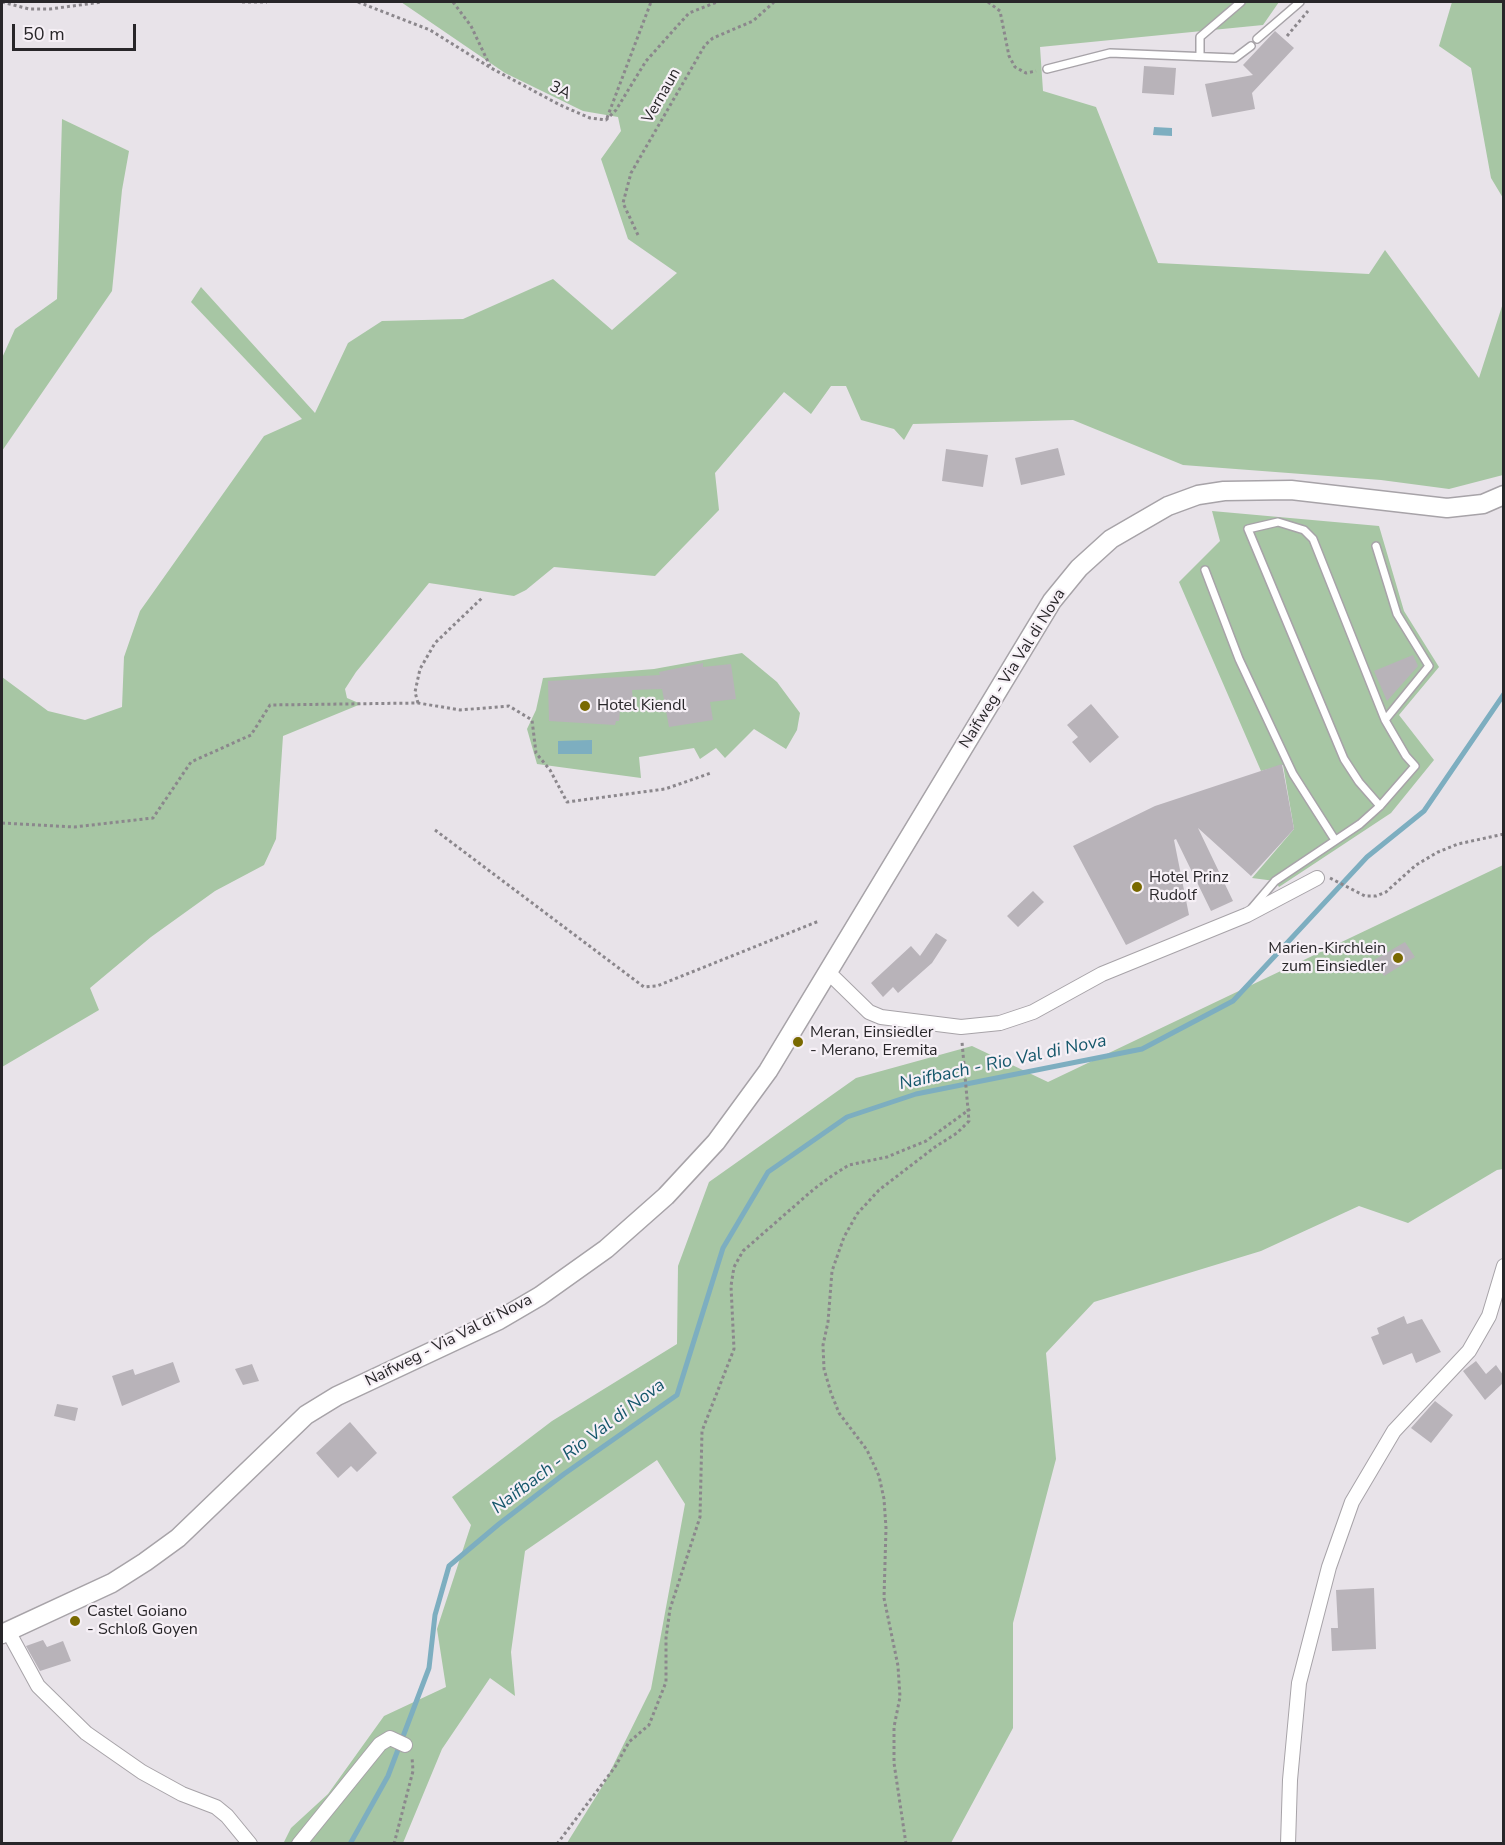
<!DOCTYPE html>
<meta charset="utf-8">
<style>
body{margin:0}
#map{position:relative;width:1505px;height:1845px;overflow:hidden;background:#e8e3e9;font-family:"Nunito Sans",sans-serif}
canvas{display:block}
.frame{position:absolute;inset:0;border:3px solid #282629;pointer-events:none}
.scale{position:absolute;left:12px;top:24px;width:124px;height:27px;box-sizing:border-box;border:3px solid #282629;border-top:0;padding-left:8px;font-size:18px;line-height:21px;white-space:nowrap;color:#282629;-webkit-text-stroke:4px #f6f0f6;paint-order:stroke}
</style>
<div id="map">
<canvas width="1505" height="1845"></canvas>
<div class="frame"></div>
<div class="scale">50 m</div>
</div>
<script>
const ctx = document.querySelector('canvas').getContext('2d');
ctx.lineJoin = 'round';
function fill(path, color) {
  ctx.fillStyle = color;
  ctx.fill(path, 'evenodd');
}
function toPath(rows) {
  const path = new Path2D();
  for (const r of rows) {
    path.moveTo(r[0], r[1]);
    for (let i = 2; i < r.length; i += 2) path.lineTo(r[i], r[i + 1]);
  }
  return path;
}
function trace(path, color, width, dash) {
  ctx.strokeStyle = color;
  ctx.lineWidth = width;
  ctx.lineCap = dash ? 'butt' : 'round';
  ctx.setLineDash(dash || []);
  ctx.stroke(path);
}
function write(font, color, halo, rows, align = 'center') {
  ctx.font = font + ' "Nunito Sans",sans-serif';
  ctx.lineWidth = 4.5;
  ctx.setLineDash([]);
  ctx.textBaseline = 'middle';
  ctx.strokeStyle = halo;
  ctx.fillStyle = color;
  for (const [text, x, y, turn = 0] of rows) {
    ctx.save();
    ctx.translate(x, y);
    ctx.rotate((+turn || 0) * Math.PI / 180);
    ctx.textAlign = isNaN(turn) ? turn : align;
    if (halo) ctx.strokeText(text, 0, 0);
    ctx.fillText(text, 0, 0);
    ctx.restore();
  }
}
const green = toPath([
 [401,2,1279,2,1263,25,1040,47,1043,91,1096,107,1158,263,1369,274,1385,250,1479,378,1503,303,1503,475,1449,489,1381,480,1183,465,1073,420,913,424,904,440,894,429,861,420,846,386,831,386,811,414,784,392,715,473,719,510,655,576,554,567,526,590,514,596,429,583,356,672,345,689,347,698,361,704,283,736,276,839,264,865,215,891,151,937,90,988,99,1010,2,1067,2,677,48,711,85,720,122,707,124,657,140,611,264,436,302,419,191,302,201,287,315,413,348,343,382,321,463,319,553,279,612,330,677,273,628,239,601,159,621,131,618,117,583,111,505,73],
 [1452,2,1503,2,1503,198,1491,178,1471,68,1439,46],
 [62,119,129,151,122,190,112,291,2,451,2,358,15,329,57,299],
 [1212,511,1379,526,1404,611,1439,667,1399,715,1434,760,1391,813,1279,887,1275,881,1252,878,1294,829,1283,765,1261,771,1179,582,1220,541],
 [742,653,777,682,800,713,797,730,786,749,754,729,725,758,716,748,700,759,694,748,639,757,641,778,537,764,527,729,536,710,543,678,654,669],
 [1503,865,1503,1169,1497,1170,1408,1223,1359,1206,1261,1251,1094,1302,1046,1353,1056,1459,1013,1623,1013,1728,951,1843,567,1843,605,1782,651,1689,685,1504,657,1460,525,1551,511,1652,515,1696,490,1678,442,1749,403,1843,283,1844,291,1828,328,1794,384,1716,446,1687,437,1629,471,1525,452,1497,552,1421,677,1344,678,1266,709,1182,856,1078,972,1046,1048,1082]
]);
const water = toPath([
 [1154,127,1172,128,1172,136,1153,135],
 [592,740,592,754,558,754,558,741]
]);
const stream = toPath([
 [350,1844,388,1776,429,1668,435,1615,449,1566,499,1524,564,1474,677,1395,723,1248,768,1172,847,1117,916,1094,1142,1049,1233,1001,1367,857,1424,811,1504,694]
]);
const building = toPath([
 [1275,31,1294,48,1252,93,1255,109,1212,117,1205,84,1253,75,1243,65],
 [1144,66,1176,68,1174,95,1142,93],
 [1058,448,1065,475,1021,485,1015,458],
 [946,449,988,455,983,487,942,481],
 [1413,655,1418,666,1387,701,1374,671],
 [703,663,703,667,731,664,736,699,710,702,713,720,669,727,662,689,632,690,634,710,620,710,619,721,616,721,615,725,549,721,548,681,660,675,659,672],
 [1091,704,1119,737,1090,763,1072,742,1078,737,1067,725],
 [1282,764,1294,829,1251,876,1198,828,1233,901,1211,911,1176,839,1174,840,1189,915,1126,945,1073,846,1155,806],
 [1033,891,1044,902,1018,927,1007,916],
 [936,933,947,940,932,963,898,993,893,987,883,997,871,983,911,946,920,956],
 [1405,942,1415,957,1384,976,1374,960],
 [1404,1316,1407,1324,1422,1319,1441,1352,1416,1363,1412,1353,1383,1365,1371,1337,1379,1334,1377,1328],
 [1476,1361,1486,1374,1496,1365,1503,1375,1503,1383,1485,1400,1463,1371],
 [173,1362,180,1382,122,1406,112,1376,133,1369,135,1375],
 [252,1364,259,1381,243,1385,235,1369],
 [1435,1401,1453,1415,1431,1443,1411,1428],
 [57,1404,78,1408,75,1421,54,1416],
 [350,1422,377,1453,357,1472,351,1466,338,1478,316,1453],
 [1374,1588,1376,1649,1332,1651,1331,1628,1338,1628,1336,1590],
 [43,1640,47,1647,63,1641,71,1661,40,1671,26,1646]
]);
const path = toPath([
 [2,2,29,9,50,9,102,2],
 [242,2,267,2],
 [358,2,430,30,491,68,560,105,590,118,606,120,616,110,646,61,689,13,717,2],
 [453,2,471,26,490,66],
 [988,2,1000,11,1009,56,1015,67,1026,73,1036,71],
 [1287,36,1308,11],
 [607,118,651,2],
 [638,235,623,203,631,173,705,45,713,38,753,21,774,2],
 [418,703,415,692,420,669,435,643,482,598],
 [2,823,74,827,153,818,191,762,251,735,270,705,418,703,460,710,509,706,532,720,536,753,550,770,567,802,665,789,711,773],
 [435,830,644,987,657,986,819,921],
 [1330,878,1365,896,1376,896,1386,892,1416,865,1438,852,1458,844,1504,834],
 [394,1844,413,1771,412,1757],
 [557,1844,615,1767,629,1742,649,1725,666,1682,666,1638,670,1609,700,1517,702,1431,734,1349,731,1286,734,1267,743,1251,814,1189,833,1175,849,1165,887,1157,926,1141,970,1109],
 [906,1844,894,1763,894,1727,900,1697,898,1666,884,1598,886,1528,884,1499,879,1476,867,1450,839,1413,831,1393,824,1369,823,1345,828,1322,832,1271,844,1237,857,1214,879,1190,935,1147,957,1133,969,1121,962,1042]
]);
const lane = toPath([
 [1257,39,1300,2],
 [1200,56,1200,37,1241,2],
 [1047,69,1110,53,1235,58,1251,46],
 [1376,546,1397,614,1429,666,1385,720],
 [1205,570,1239,659,1293,774,1335,840],
 [1252,908,1275,881,1360,824,1380,806,1415,766,1406,756,1385,720,1313,539,1304,530,1278,522,1248,529,1344,759,1359,782,1380,806]
]);
const street = toPath([
 [828,972,869,1012,881,1017,961,1027,1000,1023,1033,1012,1102,974,1247,915,1317,878],
 [8,1631,38,1686,86,1733,142,1772,182,1794,216,1807,227,1816,250,1844],
 [299,1844,380,1744,390,1738,405,1745],
 [1288,1844,1290,1780,1299,1683,1329,1567,1352,1502,1394,1431,1469,1351,1489,1316,1504,1266]
]);
const secondary = toPath([
 [2,1634,112,1583,145,1562,178,1538,306,1415,337,1396,499,1320,540,1296,606,1249,666,1196,716,1142,768,1071,1052,601,1079,568,1111,539,1168,506,1198,495,1224,491,1291,490,1447,508,1483,504,1504,495]
]);
const markers = [
 [585,706,6,"#796900"],
 [1137,887,6,"#796900"],
 [1398,958,6,"#796900"],
 [798,1042,6,"#796900"],
 [75,1621,6,"#796900"]
];
const streetNames = [
 ["3A",560,91,27],
 ["Vernaun",662,96,-60],
 ["Naifweg - Via Val di Nova",1013,669,-58],
 ["Naifweg - Via Val di Nova",449,1341,-27]
];
const poiNames = [
 ["Hotel Kiendl",597,706],
 ["Hotel Prinz",1149,878],
 ["Rudolf",1149,896],
 ["Marien-Kirchlein",1386,949,"right"],
 ["zum Einsiedler",1386,967,"right"],
 ["Meran, Einsiedler",810,1033],
 ["- Merano, Eremita",810,1051],
 ["Castel Goiano",87,1612],
 ["- Schloß Goyen",87,1630]
];
const waterNames = [
 ["Naifbach - Rio Val di Nova",1003,1063,-12],
 ["Naifbach - Rio Val di Nova",579,1447,-37]
];
fill(green, '#a7c6a4');
fill(water, '#7daec0');
trace(stream, '#7daec0', 5);
fill(building, '#b8b3b9');
trace(lane, '#a7a3a8', 10);
trace(street, '#a7a3a8', 16);
trace(secondary, '#a7a3a8', 21);
trace(path, '#8b878c', 3, [3, 3]);
trace(lane, '#fff', 7);
trace(street, '#fff', 14);
trace(secondary, '#fff', 18);
for (const [x, y, r, color] of markers) {
  const dot = new Path2D();
  dot.arc(x, y, r, 0, 2 * Math.PI);
  ctx.fillStyle = color;
  ctx.fill(dot);
  trace(dot, '#f6f0f6', 2);
}
write('16px', '#282629', '#f6f0f6', streetNames);
write('16px', '#282629', '#f6f0f6', poiNames, 'left');
write('italic 18px', '#15576b', '#f6f0f6', waterNames);
</script>
